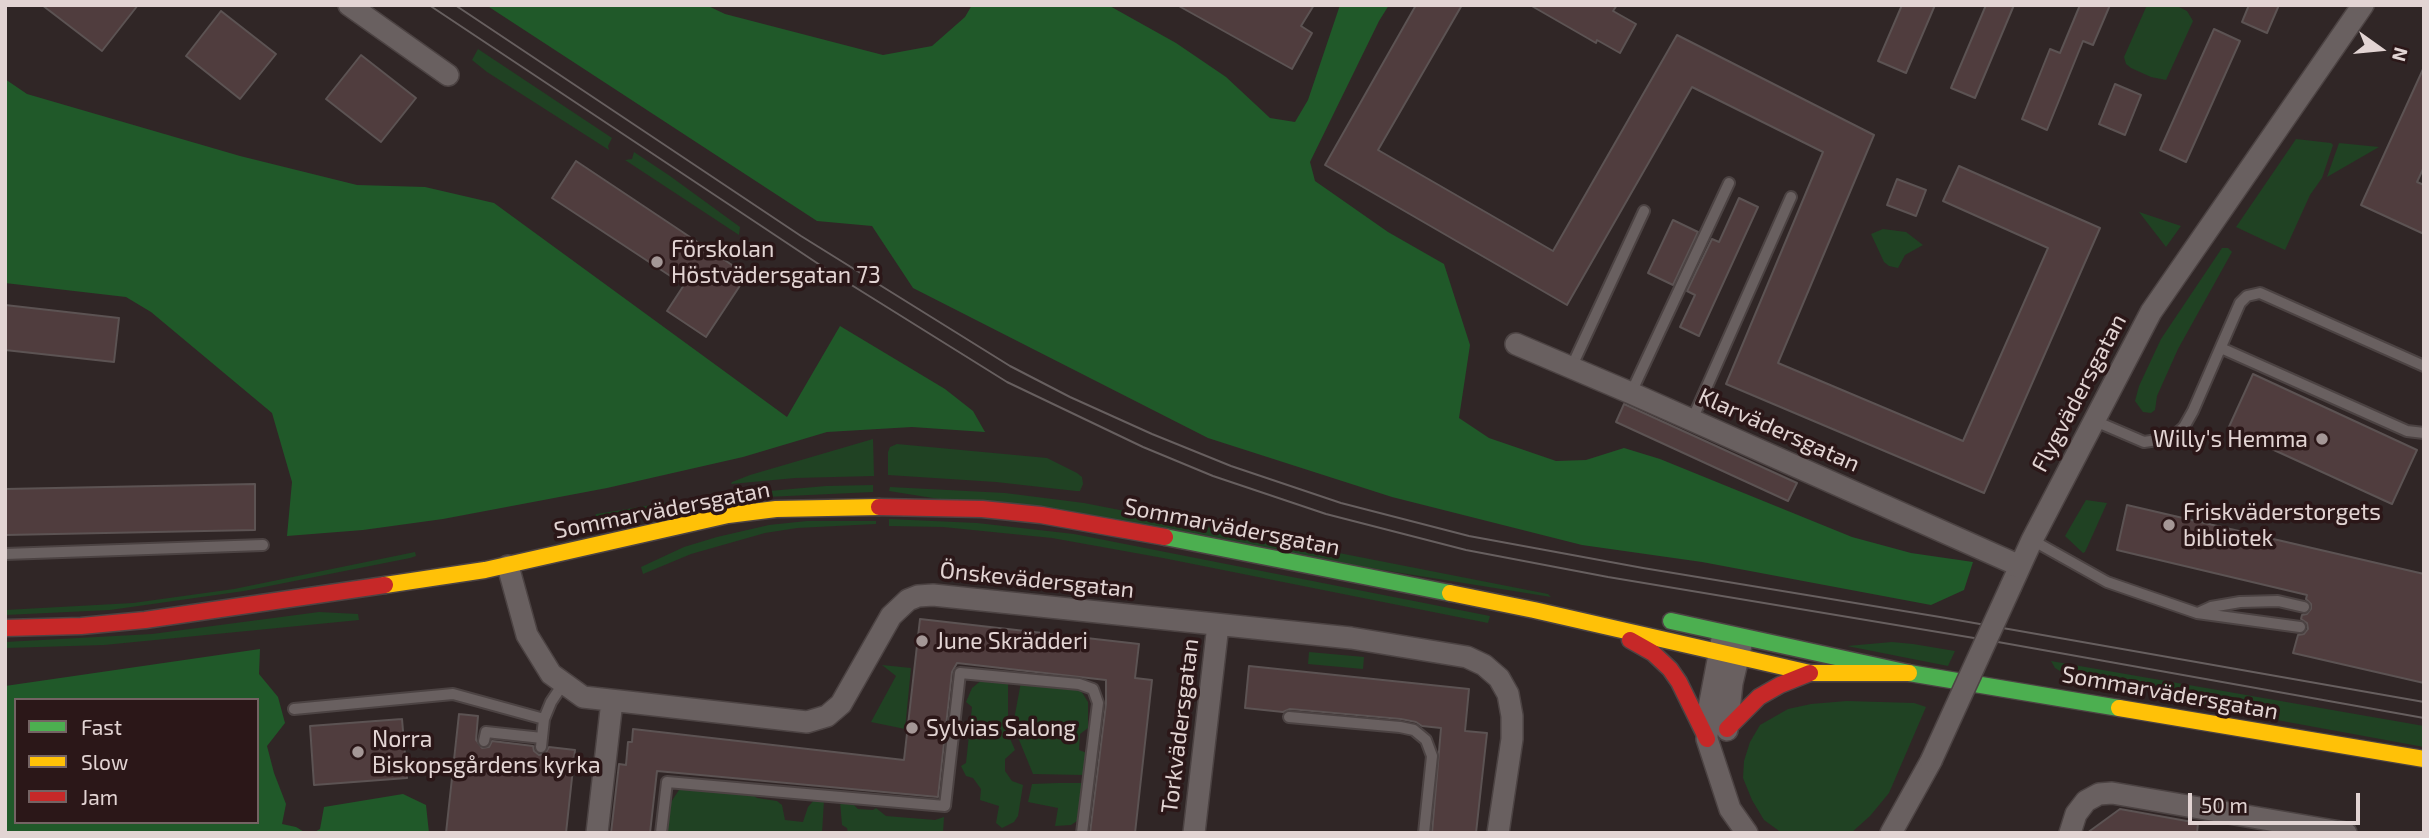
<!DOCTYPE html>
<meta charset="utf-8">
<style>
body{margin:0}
#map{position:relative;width:2429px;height:838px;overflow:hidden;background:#302626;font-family:"Exo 2",sans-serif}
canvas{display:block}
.frame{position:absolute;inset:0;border:7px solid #e2d4d3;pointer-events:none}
.legend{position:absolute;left:14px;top:698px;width:245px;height:126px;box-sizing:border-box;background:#2b1718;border:2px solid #746363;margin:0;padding:9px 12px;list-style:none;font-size:21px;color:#e2d4d3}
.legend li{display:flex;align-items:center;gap:14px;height:35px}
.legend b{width:35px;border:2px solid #746363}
.north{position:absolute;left:2345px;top:14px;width:70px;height:70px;-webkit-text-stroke:5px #2b1718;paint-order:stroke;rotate:105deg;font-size:19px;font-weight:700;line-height:28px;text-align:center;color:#e2d4d3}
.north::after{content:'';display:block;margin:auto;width:24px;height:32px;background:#e2d4d3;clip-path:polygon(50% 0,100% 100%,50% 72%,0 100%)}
.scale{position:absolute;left:2188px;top:793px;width:172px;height:32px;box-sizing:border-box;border:4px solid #e2d4d3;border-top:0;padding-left:9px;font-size:21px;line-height:24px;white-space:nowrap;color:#e2d4d3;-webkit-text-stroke:5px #2b1718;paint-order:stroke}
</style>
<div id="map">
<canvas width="2429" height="838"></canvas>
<div class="frame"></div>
<ul class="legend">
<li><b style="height:9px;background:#4caf50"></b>Fast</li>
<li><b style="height:9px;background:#ffc107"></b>Slow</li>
<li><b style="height:9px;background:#c62828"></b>Jam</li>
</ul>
<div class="north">N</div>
<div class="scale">50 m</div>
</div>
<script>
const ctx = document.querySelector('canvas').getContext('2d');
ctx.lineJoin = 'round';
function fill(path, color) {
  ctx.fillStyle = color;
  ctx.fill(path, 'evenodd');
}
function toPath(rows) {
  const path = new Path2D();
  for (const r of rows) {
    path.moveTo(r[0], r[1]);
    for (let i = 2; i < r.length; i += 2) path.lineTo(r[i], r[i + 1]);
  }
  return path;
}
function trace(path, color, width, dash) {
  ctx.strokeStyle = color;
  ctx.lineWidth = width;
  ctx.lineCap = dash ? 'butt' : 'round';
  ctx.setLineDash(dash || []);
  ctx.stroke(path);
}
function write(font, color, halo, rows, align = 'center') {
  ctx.font = font + ' "Exo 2",sans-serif';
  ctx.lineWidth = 7;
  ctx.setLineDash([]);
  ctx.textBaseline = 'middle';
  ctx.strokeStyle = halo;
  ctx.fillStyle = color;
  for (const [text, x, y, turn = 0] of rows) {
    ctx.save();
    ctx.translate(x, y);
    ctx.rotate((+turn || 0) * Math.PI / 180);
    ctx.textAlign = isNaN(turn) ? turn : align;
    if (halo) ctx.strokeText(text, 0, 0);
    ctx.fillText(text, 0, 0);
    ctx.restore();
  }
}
const green = toPath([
 [2147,5,2175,5,2187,11,2193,21,2166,80,2151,77,2131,68,2126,64,2124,57],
 [478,49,612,138,608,146,609,150,487,72,472,60],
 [2296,139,2331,143,2333,145,2322,178,2310,195,2285,250,2236,227],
 [2339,143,2379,147,2327,177],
 [634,152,670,176,740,227,739,235,625,160,632,159],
 [2139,212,2181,226,2166,247],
 [1883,229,1906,232,1923,245,1905,255,1898,268,1889,266,1884,262,1871,234],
 [2222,248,2228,248,2232,252,2178,349,2157,396,2155,410,2151,413,2143,412,2135,401,2139,386,2161,339],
 [873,439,874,476,795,478,731,484,732,482,750,475],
 [897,444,1047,458,1077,473,1082,477,1083,484,1080,491,1076,491,996,482,888,475,888,452,890,447],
 [873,485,873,492,745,498,651,510,598,520,595,517,596,514,609,512,701,497,826,486],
 [890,487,1005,493,1084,503,1548,594,1551,597,889,491],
 [2086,500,2107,503,2085,552,2083,553,2065,536],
 [889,519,977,523,1074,534,1490,616,1488,623,1163,558,1052,538,943,527,889,526],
 [807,521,876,521,876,524,797,528,765,533,691,554,643,574,641,567,684,547,717,537,769,525],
 [415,552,416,556,410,558,244,591,110,610,5,615,5,610,133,603,234,589],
 [319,612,358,614,359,620,104,645,5,648,5,642,152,634],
 [1892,642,1913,644,1955,651,1948,666,1847,646],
 [1309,652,1364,657,1363,669,1308,664],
 [2051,661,2424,726,2424,747,2151,697,2147,688,2060,671,2055,668],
 [882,665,911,668,905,729,871,722,896,676],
 [983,679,1008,682,1008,734,1015,750,1005,759,1005,771,1012,781,1023,785,1018,816,1014,822,1002,828,996,823,999,806,980,800,981,789,973,778,966,776,961,766,966,763,972,707,966,702,972,688],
 [1021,682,1079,689,1083,694,1088,702,1088,728,1080,734,1079,750,1087,753,1084,775,1033,774,1013,725],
 [1847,701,1914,703,1926,707,1889,793,1870,816,1851,833,1782,833,1764,820,1752,800,1743,778,1744,761,1750,742,1760,725,1788,709,1811,704],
 [1058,783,1084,783,1080,813,1077,821,1071,825,1055,826,1058,808,1028,802,1032,784],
 [701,788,750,793,757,798,777,801,782,805,785,820,803,822,808,807,814,800,824,800,822,833,666,833,671,802,679,790],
 [840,801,852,803,858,809,873,810,876,808,886,816,935,820,944,817,943,833,848,833,847,828,842,825]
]);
const forest = toPath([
 [486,5,706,5,725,14,883,55,932,46,965,17,972,5,1108,5,1176,43,1226,77,1270,118,1295,122,1308,100,1340,5,1389,5,1379,21,1310,162,1315,181,1388,232,1444,264,1470,345,1459,418,1489,438,1556,461,1586,460,1624,448,1660,459,1852,537,1911,553,1973,562,1964,590,1931,605,1702,562,1582,545,1392,497,1208,438,913,288,872,226,817,221],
 [5,79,27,94,240,156,357,185,425,187,494,203,787,417,840,326,945,389,973,411,985,432,912,427,827,432,743,457,607,488,443,519,363,530,287,536,292,482,272,413,151,312,126,297,5,283],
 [260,649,259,674,278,697,285,723,267,746,274,773,286,804,282,824,296,827,306,833,5,833,5,686],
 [16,700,257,700,257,822,16,822],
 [403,794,426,805,429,833,313,833,320,829,324,807]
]);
const building = toPath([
 [42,5,138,5,102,51,42,5],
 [1177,5,1314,5,1301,26,1312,33,1292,69,1177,5],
 [1416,5,1462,5,1378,150,1553,251,1677,35,1874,135,1778,363,1963,441,2048,248,1943,201,1959,166,2100,228,1984,493,1726,384,1823,152,1692,87,1567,305,1325,165,1416,5],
 [1530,5,1617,5,1613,11,1636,24,1620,53,1597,40,1596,43,1530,5],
 [1902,5,1935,5,1906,73,1878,61,1902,5],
 [1986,5,2014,5,1975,98,1951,88,1986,5],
 [2080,5,2110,5,2093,45,2083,41,2047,130,2022,119,2050,49,2060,53,2080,5],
 [2249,5,2279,5,2267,33,2242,22,2249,5],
 [221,11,276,54,240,99,186,56,221,11],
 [2214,29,2240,41,2186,162,2160,150,2214,29],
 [361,55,416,98,381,142,326,99,361,55],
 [2424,67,2424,167,2417,182,2424,185,2424,234,2361,205,2424,67],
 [2115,84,2141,95,2125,135,2099,124,2115,84],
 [576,161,747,275,706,337,667,311,684,285,552,198,576,161],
 [1897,179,1926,190,1916,216,1887,205,1897,179],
 [1739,198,1758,207,1699,336,1680,327,1695,295,1687,291,1712,239,1719,242,1739,198],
 [1673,220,1698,232,1673,285,1648,273,1673,220],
 [5,305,119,318,114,362,5,350,5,305],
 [2253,374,2417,450,2392,504,2228,429,2253,374],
 [1624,404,1797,483,1788,501,1616,422,1624,404],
 [255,484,255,530,5,535,5,489,255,484],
 [2127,505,2424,574,2424,683,2293,653,2298,635,2304,634,2308,629,2307,623,2301,619,2302,615,2307,614,2311,609,2311,604,2306,599,2307,595,2117,550,2127,505],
 [920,619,1139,644,1135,678,1152,680,1135,833,1090,833,1106,704,1106,680,957,663,952,672,938,797,657,771,650,833,611,833,619,764,626,765,628,742,632,742,633,729,904,760,920,619],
 [1249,666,1469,689,1465,731,1487,733,1476,833,1432,833,1441,728,1422,726,1416,722,1401,719,1290,709,1283,712,1245,708,1249,666],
 [459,714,478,716,476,740,482,748,489,747,492,741,533,746,534,751,539,755,545,754,549,747,575,750,566,833,446,833,459,714],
 [402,719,407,778,314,785,310,726,402,719],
 [2120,809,2198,823,2197,833,2087,833,2120,809]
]);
const lane = toPath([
 [2221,348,2407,431,2424,433],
 [1571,368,1644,211],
 [1631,393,1729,183],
 [1692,420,1791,197],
 [2095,421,2144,442,2171,438,2184,427,2193,411,2240,303,2247,296,2260,293,2424,366],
 [2032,540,2107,582,2197,613,2300,627],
 [5,554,263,545],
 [2200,612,2211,607,2240,602,2278,601,2304,607],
 [294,709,453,694,544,719],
 [1289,717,1400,727,1414,730,1426,740,1432,756,1424,833],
 [484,741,486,732,542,738],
 [541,747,544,719,551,702,563,684],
 [661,833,667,782,945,806,960,673,1079,684,1093,689,1098,703,1082,833]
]);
const street = toPath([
 [349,5,448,75],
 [1516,344,1631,393,2020,566],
 [508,566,527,635,551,674,583,697,807,722,827,716,841,704,891,616,908,600,918,596,933,595,1351,638,1467,657,1484,665,1499,678,1508,694,1512,716,1512,739,1498,833],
 [2011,586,2032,540,2151,312,2363,5],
 [1722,639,1708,713,1707,739,1730,809,1747,833],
 [1727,730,1732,683,1741,645],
 [597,833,612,701],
 [1194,833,1218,625],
 [1891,833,1931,761],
 [2070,833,2076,814,2086,801,2099,794,2112,793,2346,833]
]);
const fast = toPath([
 [1165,537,1450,593],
 [1671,621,1909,673,2119,708]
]);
const slow = toPath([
 [385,585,485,570,728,515,776,509,879,507],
 [1450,593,1534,610,1810,673,1909,673],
 [2119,708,2424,759]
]);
const jam = toPath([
 [879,507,982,509,1041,515,1165,537],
 [5,628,81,626,145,620,385,585],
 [1630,640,1653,653,1670,669,1679,682,1707,739],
 [1727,729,1759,697,1780,685,1810,673]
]);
const tram = toPath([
 [429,5,829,271,1007,382,1143,447,1213,476,1326,514,1466,550,1608,577,1998,642,2424,718],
 [455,5,801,236,1010,366,1070,397,1152,434,1231,466,1341,503,1469,536,1643,568,1940,617,2424,702]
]);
const streetBridge = toPath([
 [1931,761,2011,586]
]);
const markers = [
 [657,262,7,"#a49796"],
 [2322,439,7,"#a49796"],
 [2169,525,7,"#a49796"],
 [922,641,7,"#a49796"],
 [912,728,7,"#a49796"],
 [358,752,7,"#a49796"]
];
const poiNames = [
 ["Förskolan",671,249],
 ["Höstvädersgatan 73",671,275],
 ["Willy's Hemma",2308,439,"right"],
 ["Friskväderstorgets",2183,512],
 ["bibliotek",2183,538],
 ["June Skrädderi",936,641],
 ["Sylvias Salong",926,728],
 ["Norra",372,739],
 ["Biskopsgårdens kyrka",372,765]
];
const streetNames = [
 ["Flygvädersgatan",2079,393,-62],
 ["Klarvädersgatan",1779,430,24],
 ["Sommarvädersgatan",662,510,-11],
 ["Sommarvädersgatan",1232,527,11],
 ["Önskevädersgatan",1037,580,6],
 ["Sommarvädersgatan",2170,693,10],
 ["Torkvädersgatan",1180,726,-83]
];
fill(green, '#204223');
fill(forest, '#205929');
fill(building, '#503d3e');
trace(building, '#5c5353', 2);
trace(lane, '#4c4343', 14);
trace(street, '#4c4343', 24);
trace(fast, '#4c4343', 19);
trace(slow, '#4c4343', 19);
trace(jam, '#4c4343', 19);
trace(lane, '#696060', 10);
trace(street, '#696060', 21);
trace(fast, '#4caf50', 16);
trace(slow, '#ffc107', 16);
trace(jam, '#c62828', 16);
trace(tram, '#675f5f', 2);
trace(streetBridge, '#4c4343', 24, []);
trace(streetBridge, '#696060', 21);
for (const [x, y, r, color] of markers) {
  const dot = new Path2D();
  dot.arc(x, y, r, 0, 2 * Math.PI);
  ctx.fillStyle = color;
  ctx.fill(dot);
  trace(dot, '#2b1718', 2.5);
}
write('23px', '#e2d4d3', '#2b1718', poiNames, 'left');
write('23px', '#e2d4d3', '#2b1718', streetNames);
</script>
